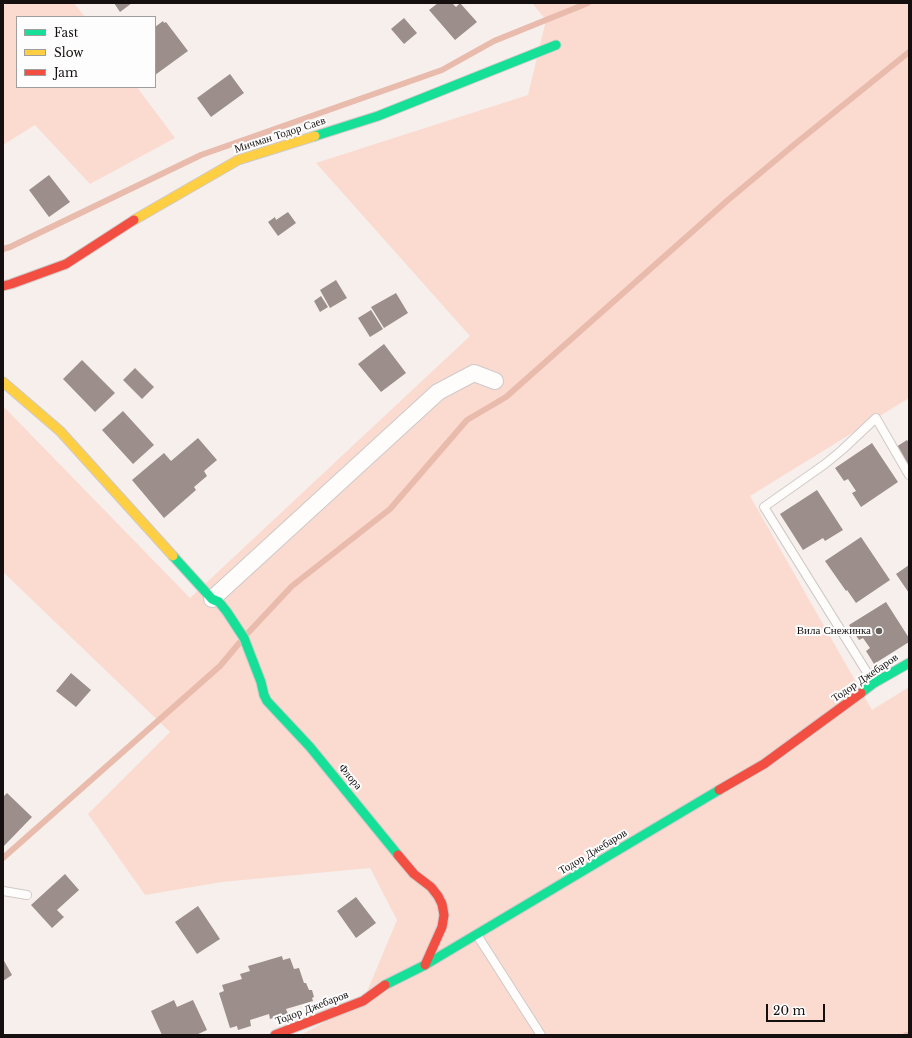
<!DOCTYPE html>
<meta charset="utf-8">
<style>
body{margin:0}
#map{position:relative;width:912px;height:1038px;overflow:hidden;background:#f6efec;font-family:"Libre Baskerville",serif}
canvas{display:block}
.frame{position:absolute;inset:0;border:4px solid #15100f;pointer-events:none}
.legend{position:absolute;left:16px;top:16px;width:140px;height:72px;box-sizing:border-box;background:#fdfdfd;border:1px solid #a09e9e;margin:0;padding:5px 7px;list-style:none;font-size:12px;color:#15100f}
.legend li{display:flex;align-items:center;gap:8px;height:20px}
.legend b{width:20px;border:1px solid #a09e9e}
.scale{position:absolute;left:766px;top:1004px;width:59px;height:18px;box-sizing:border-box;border:2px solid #15100f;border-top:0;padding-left:5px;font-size:12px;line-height:14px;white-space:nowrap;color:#15100f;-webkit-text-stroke:3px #fdfdfd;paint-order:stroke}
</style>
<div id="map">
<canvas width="912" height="1038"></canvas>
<div class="frame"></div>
<ul class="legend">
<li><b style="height:5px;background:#16e098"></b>Fast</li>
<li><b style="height:5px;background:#ffcf43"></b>Slow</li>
<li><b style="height:5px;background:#f24e42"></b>Jam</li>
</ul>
<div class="scale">20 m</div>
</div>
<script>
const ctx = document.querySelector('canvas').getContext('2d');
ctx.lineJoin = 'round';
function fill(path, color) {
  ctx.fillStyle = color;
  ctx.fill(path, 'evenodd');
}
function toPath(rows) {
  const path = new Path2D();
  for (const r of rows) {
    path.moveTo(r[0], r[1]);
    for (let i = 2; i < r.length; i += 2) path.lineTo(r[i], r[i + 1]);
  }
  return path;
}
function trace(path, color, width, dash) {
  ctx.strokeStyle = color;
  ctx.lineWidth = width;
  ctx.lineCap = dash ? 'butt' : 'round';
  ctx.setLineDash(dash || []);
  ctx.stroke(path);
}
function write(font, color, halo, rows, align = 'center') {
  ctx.font = font + ' "Libre Baskerville",serif';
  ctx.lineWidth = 4;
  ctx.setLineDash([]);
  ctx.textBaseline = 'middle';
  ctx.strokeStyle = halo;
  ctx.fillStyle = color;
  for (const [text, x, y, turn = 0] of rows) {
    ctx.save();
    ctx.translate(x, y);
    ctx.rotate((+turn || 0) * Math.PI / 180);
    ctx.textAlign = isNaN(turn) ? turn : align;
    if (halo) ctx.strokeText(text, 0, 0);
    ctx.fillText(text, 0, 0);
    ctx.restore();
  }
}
const green = toPath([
 [7,3,74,3,85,17,17,17,17,87,137,87,175,138,90,184,35,125,3,145,3,6],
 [532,3,909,3,909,398,750,496,872,710,909,687,909,1035,301,1035,363,1001,397,920,370,868,222,882,145,895,88,814,170,732,3,572,3,406,190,598,470,336,316,163,528,95,546,20]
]);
const stream = toPath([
 [3,249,10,247,201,155,442,70,494,41,588,3],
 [247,634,292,586,390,509,467,420,506,397,728,200,795,144,909,52],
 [3,858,220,666,241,641],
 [906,1035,909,1035]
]);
const building = toPath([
 [114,3,132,3,120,12],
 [438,3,452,3,456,7,460,3,477,22,455,40,429,10],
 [404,18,417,33,404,44,391,29],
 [163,21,164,23,166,22,188,51,155,75,155,27],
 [230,74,244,93,211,117,197,98],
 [49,175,70,202,49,217,29,190],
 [288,212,296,223,278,236,268,222,275,217,276,220],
 [336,280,347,298,330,308,320,290],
 [396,293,408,313,384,328,371,307],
 [321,296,328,307,320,312,314,301],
 [371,310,383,329,370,337,358,318],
 [384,344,406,373,381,392,358,364],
 [82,360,115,393,95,412,63,379],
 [135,368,154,387,142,399,123,380],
 [123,411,154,445,133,464,102,430],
 [198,438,217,460,204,471,207,476,194,487,196,490,164,518,132,480,164,453,171,461],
 [907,440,909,443,909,468,896,447],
 [872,443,898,482,861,507,852,493,856,491,848,479,844,481,835,468],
 [817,490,843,530,825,541,823,538,803,550,780,514],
 [861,537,890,580,856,603,847,590,846,591,825,561],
 [909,565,909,593,896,574],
 [886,602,909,638,909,642,874,664,866,651,870,648,863,638,859,640,849,625],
 [71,673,91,690,76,707,56,691],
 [7,793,32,817,3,847,3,797],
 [65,874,79,890,57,910,64,917,52,928,31,905],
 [356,897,376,923,356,938,337,911],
 [198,906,220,939,197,954,175,922],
 [282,956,283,960,290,958,294,969,299,968,304,983,306,983,309,990,312,990,314,997,312,998,313,1001,286,1009,288,1014,270,1019,269,1014,250,1020,251,1026,238,1030,237,1026,230,1028,219,993,224,991,222,985,242,979,240,974,250,971,248,966],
 [3,959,12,975,3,981],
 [174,1000,177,1007,193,1000,207,1030,196,1035,162,1035,151,1011]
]);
const lane = toPath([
 [873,682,764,507,825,464,842,450,876,418,909,475],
 [3,891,27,895],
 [477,935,541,1035]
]);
const street = toPath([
 [212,599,438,392,474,373,495,381]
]);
const fast = toPath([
 [315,136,378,116,556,45],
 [173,556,212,599,219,602,227,612,244,638,261,682,264,695,267,701,310,747,398,855],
 [861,693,874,683,909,663],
 [385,985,425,965,719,790]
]);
const slow = toPath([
 [134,220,238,160,315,136],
 [3,382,60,431,173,556]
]);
const jam = toPath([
 [3,286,11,284,66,264,134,220],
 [719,790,764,764,861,693],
 [398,855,414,874,431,887,438,896,442,904,444,915,442,927,425,965],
 [275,1035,363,1001,385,985]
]);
const markers = [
 [879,631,4,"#645e5c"]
];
const streetNames = [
 ["Мичман Тодор Саев",280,135,-18],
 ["Тодор Джебаров",865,678,-34],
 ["Флора",350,777,50],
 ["Тодор Джебаров",593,852,-31],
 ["Тодор Джебаров",312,1008,-21]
];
const poiNames = [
 ["Вила Снежинка",871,631]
];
fill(green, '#fbdbd0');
trace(stream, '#e9bbac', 6);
fill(building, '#9c8f8b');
trace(lane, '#cfcac8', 10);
trace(street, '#cfcac8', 18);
trace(fast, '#cfcac8', 11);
trace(slow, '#cfcac8', 11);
trace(jam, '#cfcac8', 11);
trace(lane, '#fefdfc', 8);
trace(street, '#fefdfc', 16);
trace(fast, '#16e098', 9);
trace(slow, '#ffcf43', 9);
trace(jam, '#f24e42', 9);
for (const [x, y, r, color] of markers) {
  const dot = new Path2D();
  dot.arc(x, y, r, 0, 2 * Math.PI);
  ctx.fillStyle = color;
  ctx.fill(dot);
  trace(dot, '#fdfdfd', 1.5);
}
write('11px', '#15100f', '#fdfdfd', streetNames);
write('11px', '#15100f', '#fdfdfd', poiNames, 'right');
</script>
